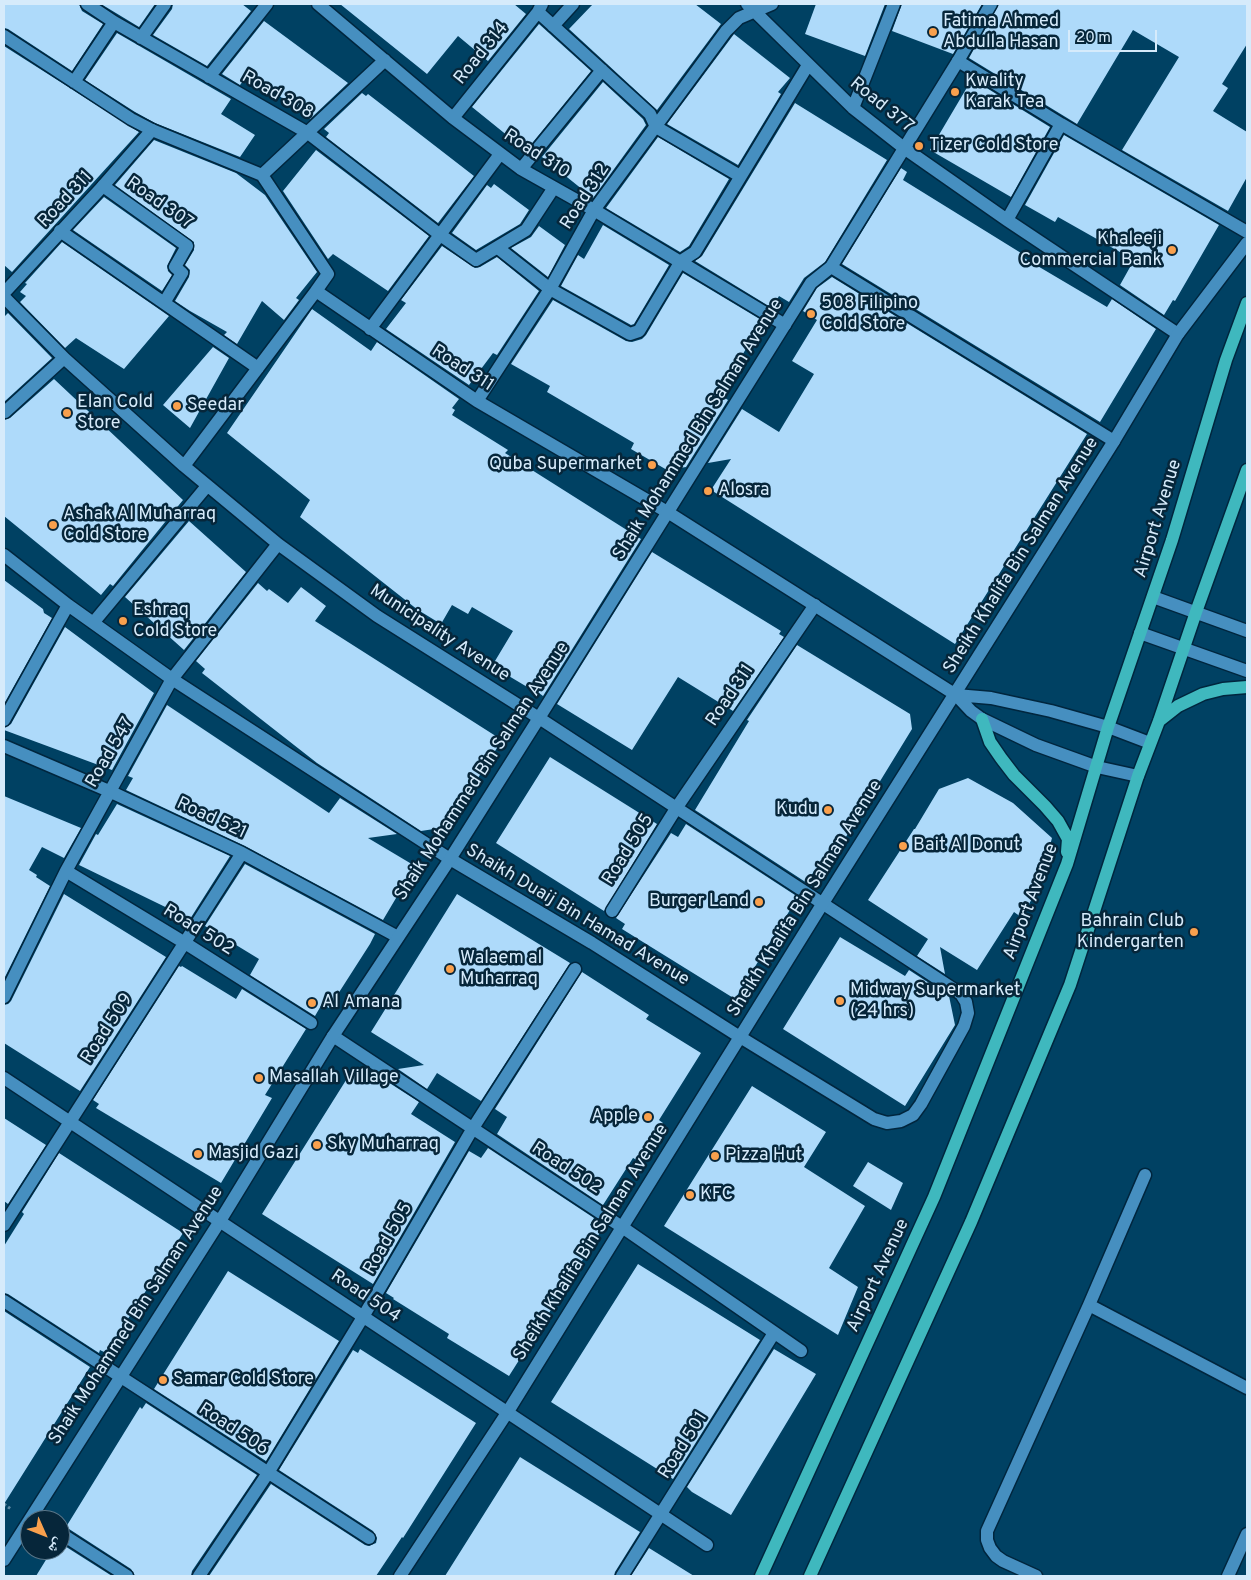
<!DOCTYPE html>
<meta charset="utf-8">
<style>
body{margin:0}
#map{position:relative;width:1251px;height:1580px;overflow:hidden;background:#004163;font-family:Overpass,"Noto Naskh Arabic",sans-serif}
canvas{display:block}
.frame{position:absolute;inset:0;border:5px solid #d6ebfb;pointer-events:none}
.north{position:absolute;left:20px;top:1510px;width:50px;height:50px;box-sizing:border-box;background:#06263a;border:1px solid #597587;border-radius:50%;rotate:134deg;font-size:14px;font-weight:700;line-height:20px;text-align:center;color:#d6ebfb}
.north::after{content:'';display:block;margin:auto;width:18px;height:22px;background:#f9a04d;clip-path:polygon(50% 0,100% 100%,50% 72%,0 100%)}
.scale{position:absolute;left:1068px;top:30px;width:89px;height:22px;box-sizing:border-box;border:2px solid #d6ebfb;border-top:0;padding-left:6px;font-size:15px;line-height:18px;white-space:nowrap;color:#d6ebfb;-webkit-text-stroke:4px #06263a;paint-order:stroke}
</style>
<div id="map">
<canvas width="1251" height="1580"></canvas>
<div class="frame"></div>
<div class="north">ش</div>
<div class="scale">20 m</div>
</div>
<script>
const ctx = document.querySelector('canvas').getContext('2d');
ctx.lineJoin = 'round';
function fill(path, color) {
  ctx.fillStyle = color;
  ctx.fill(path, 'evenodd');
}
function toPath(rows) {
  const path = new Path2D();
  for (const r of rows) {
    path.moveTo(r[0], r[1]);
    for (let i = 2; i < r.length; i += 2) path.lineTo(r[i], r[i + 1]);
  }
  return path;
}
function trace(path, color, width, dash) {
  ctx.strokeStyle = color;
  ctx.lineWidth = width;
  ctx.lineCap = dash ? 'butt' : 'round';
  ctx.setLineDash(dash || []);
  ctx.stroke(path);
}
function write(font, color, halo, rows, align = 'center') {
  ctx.font = font + ' Overpass,sans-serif';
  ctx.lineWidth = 5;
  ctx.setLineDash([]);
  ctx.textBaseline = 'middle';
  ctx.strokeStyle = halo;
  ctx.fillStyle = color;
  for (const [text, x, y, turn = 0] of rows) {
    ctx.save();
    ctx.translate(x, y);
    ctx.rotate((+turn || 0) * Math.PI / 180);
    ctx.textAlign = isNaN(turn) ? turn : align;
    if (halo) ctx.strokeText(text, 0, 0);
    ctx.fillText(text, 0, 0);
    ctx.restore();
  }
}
const building = toPath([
 [4,4,79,4,82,11,103,24,72,71,8,29,4,28],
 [101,4,155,4,139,27],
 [173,4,242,4,251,11,207,66,153,35,172,9],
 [340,4,514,4,526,14,488,61,458,36,427,74],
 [593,4,695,4,721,24,657,110,569,29],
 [816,4,885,4,865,56,805,34],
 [902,4,982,4,953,54,892,31],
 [999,4,1247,4,1247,44,1222,84,1228,88,1213,111,1247,132,1247,177,1228,211,1122,150,1179,57,1133,30,1077,124,969,58],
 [264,21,348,83,310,119,249,73,240,85,222,74],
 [539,24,591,71,529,147,527,145,524,149,472,107],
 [117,33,231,99,221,114,255,135,240,157,155,123,135,112,85,80],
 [734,34,790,78,778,92,781,94,738,165,667,124],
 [4,46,139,132,12,272,4,265],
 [972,79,1050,127,1011,197,930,150],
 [603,82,643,119,646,125,593,198,542,157],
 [362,93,366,96,368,94,474,176,438,223,326,137,329,133,324,129],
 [795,103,887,160,825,262,804,278,789,302,779,296,772,308,695,261,702,256],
 [1064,135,1219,225,1175,301,1173,300,1164,315,1120,285,1134,260,1058,217,1055,222,1025,205],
 [658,137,729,179,689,246,680,252,606,208],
 [154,140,236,173,265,195,317,272,296,298,299,300,284,320,262,301,237,344,224,335,227,332,190,311,175,301,189,277,190,270,185,265,194,250,194,242,115,185],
 [316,150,429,236,388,291,333,254,328,259,283,191],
 [901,168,907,172,903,180,1021,253,1019,255,1107,307,1112,299,1156,329,1100,422,842,264],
 [494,184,529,210,520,224,476,250,452,233,487,185,491,188],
 [104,197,176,248,167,266,168,271,172,275,162,291,73,230],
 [603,225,669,265,634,324,631,325,561,286,578,255,584,259],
 [539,226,565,245,548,277,511,248,531,237],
 [62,242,169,316,124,369,76,338,65,348,20,302,26,296,20,292,27,284,25,283],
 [442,246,475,268,480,267,497,257,539,291,497,355,493,353,469,385,386,329,406,303,401,300],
 [683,273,763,321,730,375,731,377,720,395,728,400,686,467,667,470,631,449,634,443,547,392,550,386,511,364,553,300,626,341,632,342,642,339,646,335],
 [832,277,1087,434,955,644,711,490,731,459,708,463,742,409,779,432,814,374,792,361,817,320,803,311,817,288],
 [312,309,371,351,377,342,459,399,452,408,455,410,452,415,508,450,505,453,641,539,543,696,539,693,539,694,492,666,513,631,472,607,468,614,452,605,441,624,418,610,300,517,310,500,227,433],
 [8,313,52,358,4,402,4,317],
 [213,347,229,358,190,428,163,405],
 [54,379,183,500,113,586,110,584,101,595,4,516,4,420,10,418],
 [189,521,246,572,184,650,125,597],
 [652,552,781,631,779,634,784,637,733,711,678,677,632,750,557,704],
 [4,580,43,609,44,613,52,618,4,704],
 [258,583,267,591,269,589,288,603,301,587,326,606,315,621,502,740,447,827,421,831,317,763,202,673,205,669,196,661],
 [65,627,154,693,112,770,4,730,4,728,11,724],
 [797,645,910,714,912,729,822,876,814,871,807,883,695,810,749,721,747,720],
 [167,705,329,813,340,798,397,834,368,838,415,866,383,920,245,846,126,790,133,778,128,776],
 [550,757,657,824,604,911,496,843],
 [968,778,1013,803,1052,838,1038,889,1021,917,1014,912,977,970,940,947,945,974,917,956,928,939,868,900,914,829,915,829,939,789],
 [4,796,81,828,64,858,42,847,29,870,37,875,36,877,50,886,4,979],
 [117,804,230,856,190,919,79,865,96,834,98,835],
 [686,824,798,897,735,999,622,929,625,924,616,918,671,833,678,837],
 [245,864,375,934,370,944,329,1008,322,1004,315,1016,250,975,259,959,205,926],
 [64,894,166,957,80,1091,4,1043,4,1005,8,1004,11,1001],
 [457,894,570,963,481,1101,437,1073,427,1089,398,1069,424,1065,371,1032],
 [840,937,905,976,909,970,949,996,955,1025,905,1106,783,1029],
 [179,966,181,967,182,966,236,999,242,989,306,1029,265,1095,272,1098,221,1183,96,1108,99,1104,93,1100],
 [582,972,649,1015,646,1019,701,1053,659,1120,663,1123,639,1161,633,1158,603,1205,497,1134,507,1117,495,1109],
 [374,1073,419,1102,411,1114,455,1142,373,1284,262,1214,348,1077],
 [752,1086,826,1132,804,1167,865,1206,829,1268,858,1287,838,1335,664,1226],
 [4,1118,46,1145,8,1204,4,1201],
 [488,1148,594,1218,590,1225,601,1231,509,1376,447,1338,449,1334,393,1299,394,1298,386,1293,469,1151,481,1158],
 [59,1153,183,1233,106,1353,100,1350,99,1353,8,1294,4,1293,4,1246,24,1214,22,1212],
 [868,1162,903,1183,891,1210,853,1186],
 [638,1264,760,1340,673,1479,551,1402],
 [228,1271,339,1341,266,1461,154,1389],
 [4,1311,90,1367,4,1504],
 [360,1349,476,1423,403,1538,402,1537,376,1576,209,1576,271,1484,365,1545,369,1546,376,1543,377,1538,373,1531,279,1470,353,1350,358,1353],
 [774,1349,816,1374,731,1515,692,1492,687,1487],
 [146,1403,257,1475,192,1571,191,1576,135,1576,131,1569,66,1527,140,1407,142,1409],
 [520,1457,640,1532,615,1572,614,1576,445,1576],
 [60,1543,112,1576,36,1576,52,1550,60,1550],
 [649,1548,694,1576,631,1576]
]);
const path = toPath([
 [4,1504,11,1509]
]);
const service = toPath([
 [498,248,550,289,630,334,639,331,681,261],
 [831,267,1114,441],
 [4,293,103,186,152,130],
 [1089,1305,1247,1388],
 [1036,1576,1003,1561,996,1556,990,1548,987,1540,987,1531,1089,1305,1145,1175],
 [1228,1576,1247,1534]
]);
const minor = toPath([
 [87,4,114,22,308,133,439,234,476,260,526,230,553,189],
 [318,4,453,118,521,169,594,210,785,325],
 [542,4,538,12,650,114,656,127,740,176],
 [747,4,853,108,904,148,1007,220,1178,334],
 [553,26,573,4],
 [4,36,131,119,152,130,262,175,328,274,316,291,477,401,669,513],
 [141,38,165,4],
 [958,61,1061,124,1247,232],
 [209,77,267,4],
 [74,82,114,22],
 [853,108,894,4],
 [453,118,538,12],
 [521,169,602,70],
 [262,175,385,60],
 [103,186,187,246,175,267,182,273,164,303],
 [1007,220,1061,124],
 [60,231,258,368],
 [681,261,695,252,808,65],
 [4,297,64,358,184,466,278,544,377,616,539,718,961,994,966,1002,968,1013,964,1026,921,1104,913,1115,901,1121,887,1123,874,1119,740,1037,592,943,450,859,172,679,68,605,4,555],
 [370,329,500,154],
 [477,401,550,289,594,210,726,31,739,18,772,4],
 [4,411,5,412,64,358],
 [184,466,316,291],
 [93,623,207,486],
 [4,720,68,605],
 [4,746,109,791,242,853,398,937],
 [66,871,185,943,311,1023],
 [612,911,677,807,815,605],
 [4,997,66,871,172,679,278,544],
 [333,1036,622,1227,801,1351],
 [4,1078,707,1545],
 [4,1225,242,853],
 [4,1301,369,1538],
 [60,1533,127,1576],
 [199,1576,268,1473,363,1317,473,1128,575,969],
 [622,1576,774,1333]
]);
const tertiary = toPath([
 [669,513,956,695,971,711,982,719,1036,745,1097,767,1138,776],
 [1153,597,1247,631],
 [1140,633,1247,671],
 [956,695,991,698,1051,711,1108,727,1150,743],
 [4,1560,220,1221,333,1036,450,859,539,718,811,283,831,267,958,61,991,4],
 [400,1576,507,1413,823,903,1114,441,1178,334,1247,243]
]);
const primary = toPath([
 [982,719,990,742,1001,758,1014,775,1045,806,1058,821,1068,839,1067,852],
 [1159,721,1178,706,1203,694,1223,689,1247,687],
 [761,1576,934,1197,1067,864,1108,727,1172,540,1226,360,1247,303],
 [810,1576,971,1222,1070,985,1138,776,1159,721,1196,612,1247,470]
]);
const markers = [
 [933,32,5,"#f9a04d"],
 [955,92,5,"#f9a04d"],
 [919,146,5,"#f9a04d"],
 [1172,250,5,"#f9a04d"],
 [811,314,5,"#f9a04d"],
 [177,406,5,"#f9a04d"],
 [67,413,5,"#f9a04d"],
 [652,465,5,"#f9a04d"],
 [708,491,5,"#f9a04d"],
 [53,525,5,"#f9a04d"],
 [123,621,5,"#f9a04d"],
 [828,810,5,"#f9a04d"],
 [903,846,5,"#f9a04d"],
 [759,902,5,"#f9a04d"],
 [1194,932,5,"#f9a04d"],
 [450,969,5,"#f9a04d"],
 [840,1001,5,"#f9a04d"],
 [312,1003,5,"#f9a04d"],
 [259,1078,5,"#f9a04d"],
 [648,1117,5,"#f9a04d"],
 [317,1145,5,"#f9a04d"],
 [198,1154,5,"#f9a04d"],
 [715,1156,5,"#f9a04d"],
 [690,1195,5,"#f9a04d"],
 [163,1380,5,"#f9a04d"]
];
const poiNames = [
 ["Fatima Ahmed",943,22],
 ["Abdulla Hasan",943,43],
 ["Kwality",965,82],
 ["Karak Tea",965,103],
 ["Tizer Cold Store",929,146],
 ["Khaleeji",1162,240,"right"],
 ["Commercial Bank",1162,261,"right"],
 ["508 Filipino",821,304],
 ["Cold Store",821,325],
 ["Elan Cold",77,403],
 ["Store",77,424],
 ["Seedar",187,406],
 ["Quba Supermarket",642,465,"right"],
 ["Alosra",718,491],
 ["Ashak Al Muharraq",63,515],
 ["Cold Store",63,536],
 ["Eshraq",133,611],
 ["Cold Store",133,632],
 ["Kudu",818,810,"right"],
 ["Bait Al Donut",913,846],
 ["Burger Land",749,902,"right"],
 ["Bahrain Club",1184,922,"right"],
 ["Kindergarten",1184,943,"right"],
 ["Walaem al",460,959],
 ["Muharraq",460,980],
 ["Midway Supermarket",850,991],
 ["(24 hrs)",850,1012],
 ["Al Amana",322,1003],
 ["Masallah Village",269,1078],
 ["Apple",638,1117,"right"],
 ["Sky Muharraq",327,1145],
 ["Masjid Gazi",208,1154],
 ["Pizza Hut",725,1156],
 ["KFC",700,1195],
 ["Samar Cold Store",173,1380]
];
const streetNames = [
 ["Road 314",482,54,-51],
 ["Road 308",277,96,30],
 ["Road 377",881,106,39],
 ["Road 310",536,155,33],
 ["Road 312",586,197,-57],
 ["Road 311",66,200,-47],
 ["Road 307",159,204,35],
 ["Road 311",462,369,33],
 ["Shaik Mohammed Bin Salman Avenue",699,430,-58],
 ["Airport Avenue",1159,519,-73],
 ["Sheikh Khalifa Bin Salman Avenue",1022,556,-58],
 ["Municipality Avenue",439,634,33],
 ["Road 311",731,696,-56],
 ["Road 547",111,753,-60],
 ["Shaik Mohammed Bin Salman Avenue",483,772,-57],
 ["Road 521",211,819,25],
 ["Road 505",629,850,-58],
 ["Sheikh Khalifa Bin Salman Avenue",806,899,-58],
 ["Airport Avenue",1032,902,-69],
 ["Shaikh Duaij Bin Hamad Avenue",577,916,31],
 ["Road 502",198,931,32],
 ["Road 509",108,1029,-57],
 ["Road 502",566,1169,33],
 ["Road 505",389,1239,-60],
 ["Sheikh Khalifa Bin Salman Avenue",592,1243,-58],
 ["Airport Avenue",879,1276,-65],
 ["Road 504",365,1297,34],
 ["Shaik Mohammed Bin Salman Avenue",137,1316,-57],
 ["Road 506",233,1430,33],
 ["Road 501",684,1446,-58]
];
fill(building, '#aedafa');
trace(service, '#00263e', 15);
trace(minor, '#00263e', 15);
trace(tertiary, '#00263e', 15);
trace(primary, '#00263e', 15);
trace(path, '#5d8ba5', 3, [2.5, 2.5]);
trace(service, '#468fc0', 12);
trace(minor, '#468fc0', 12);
trace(tertiary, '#468fc0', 12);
trace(primary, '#3fb8be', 12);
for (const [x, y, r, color] of markers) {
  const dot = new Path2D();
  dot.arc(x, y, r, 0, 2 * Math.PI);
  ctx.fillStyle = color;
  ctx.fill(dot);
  trace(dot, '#06263a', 2);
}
write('18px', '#d6ebfb', '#06263a', poiNames, 'left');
write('18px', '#d6ebfb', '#06263a', streetNames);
</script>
